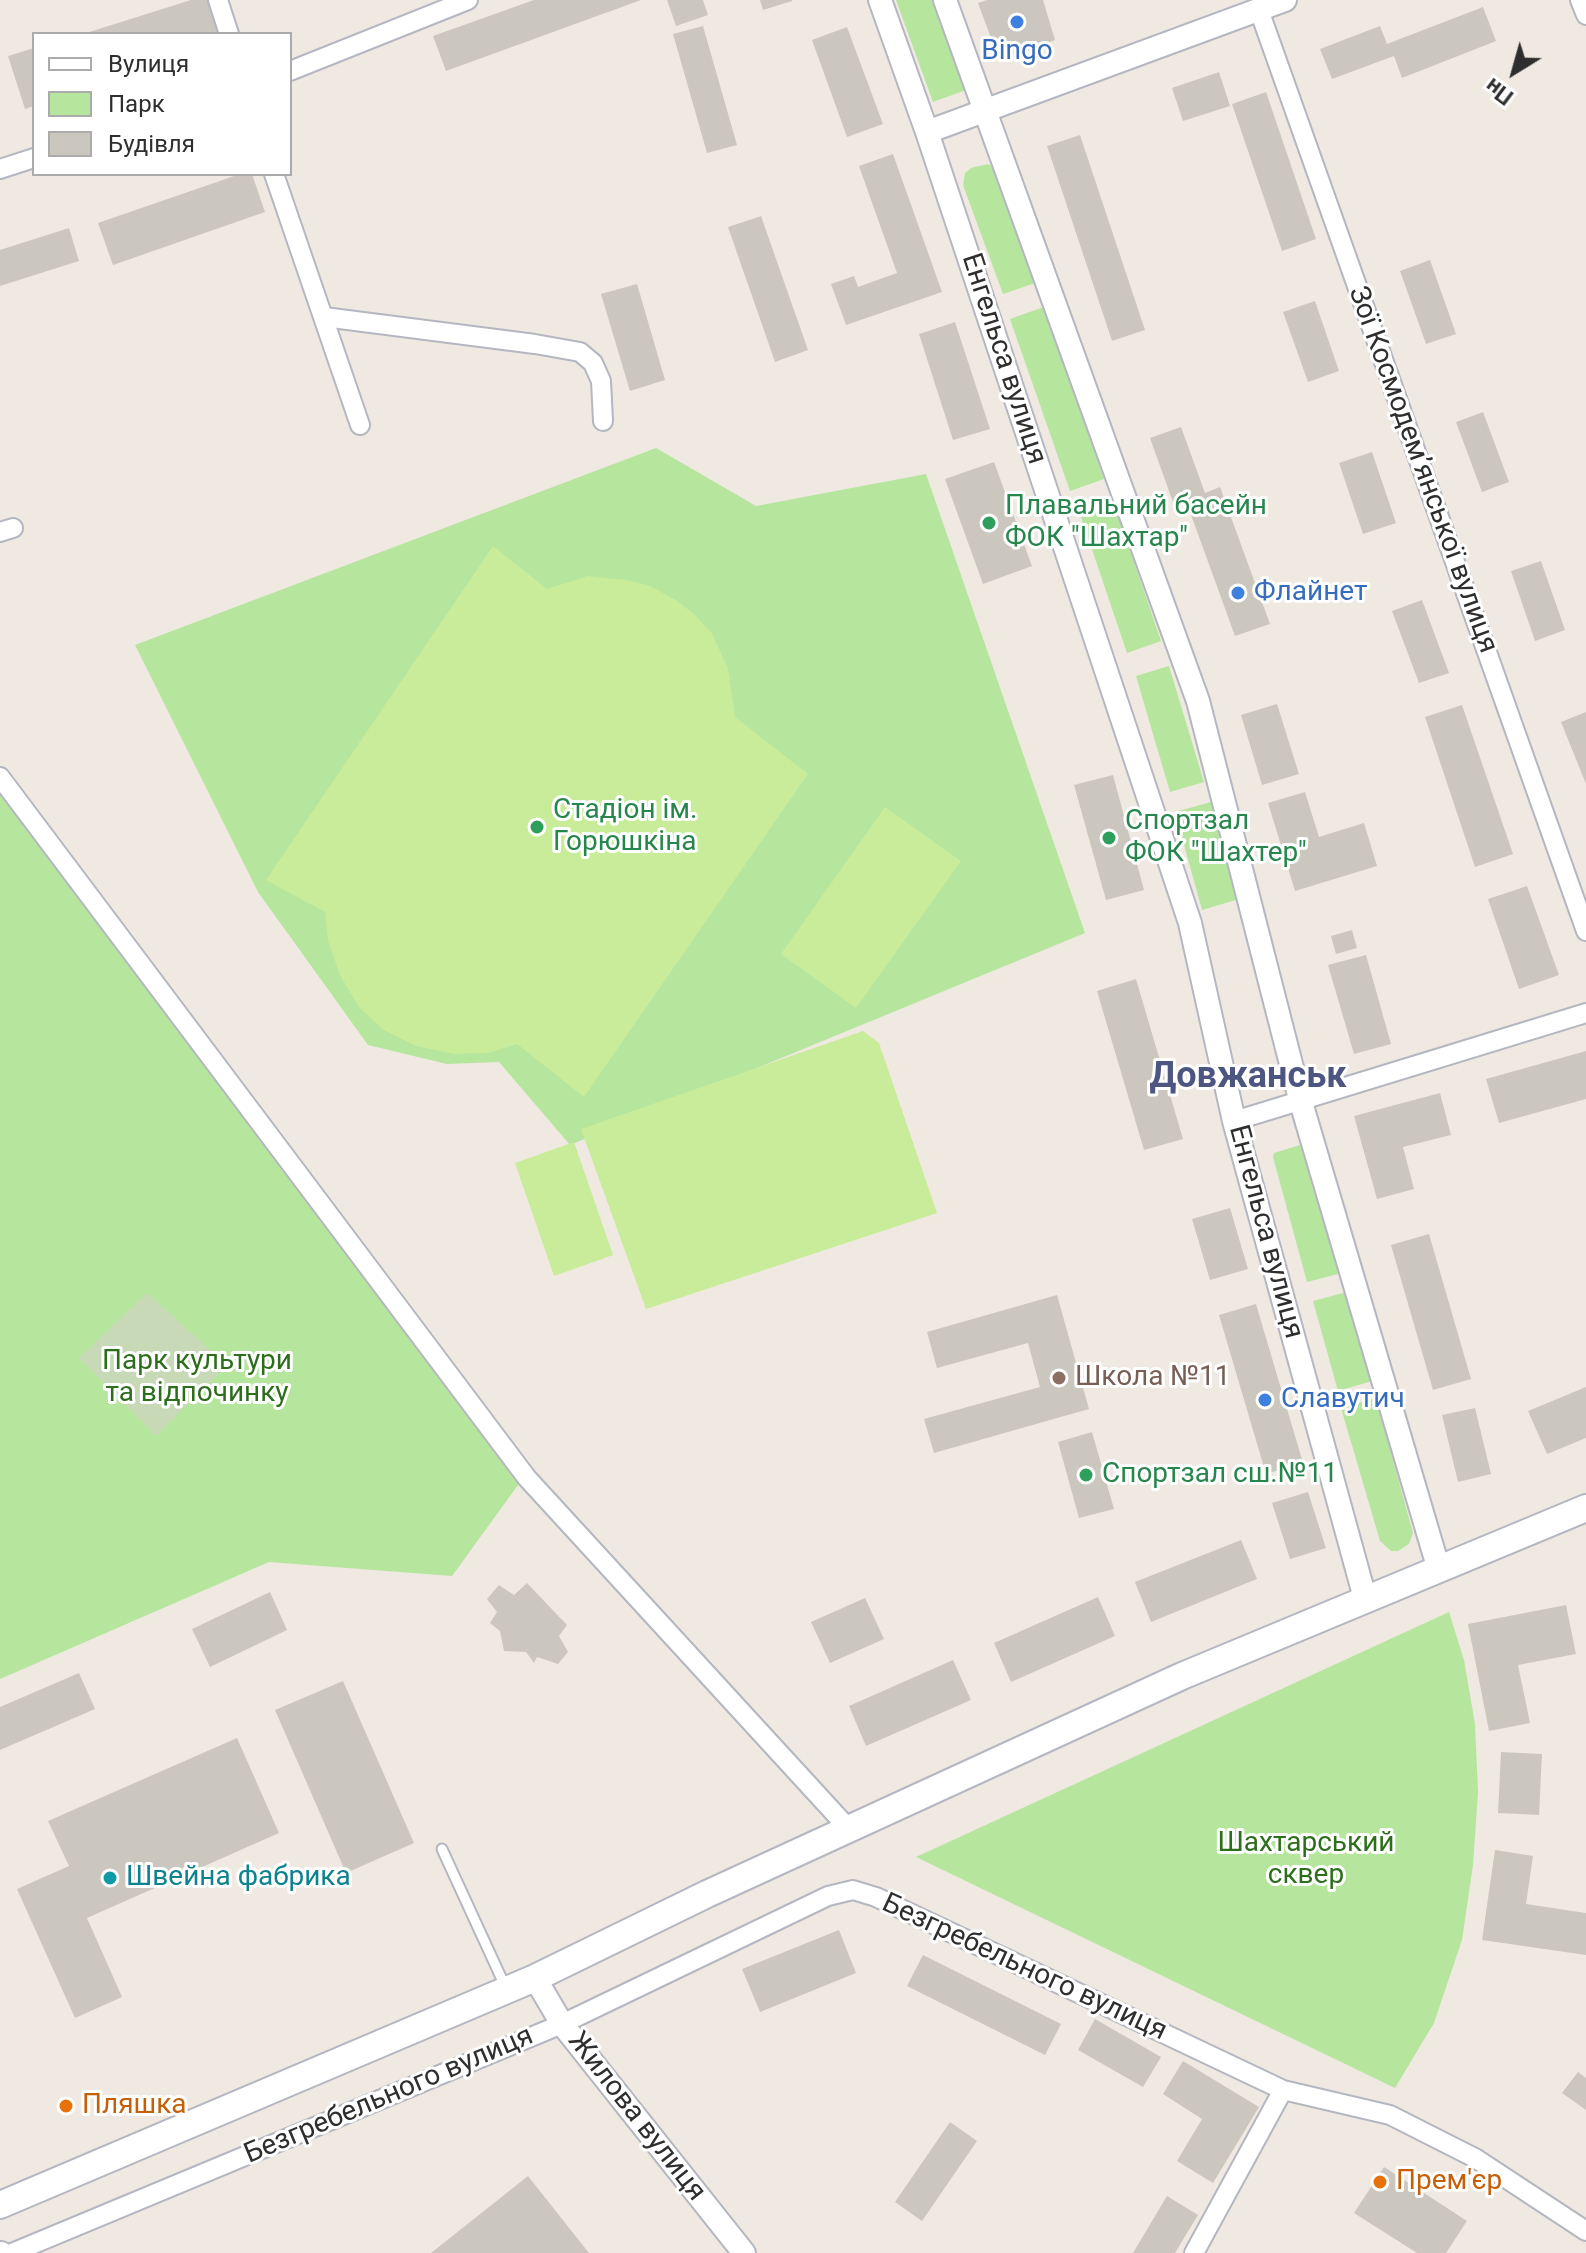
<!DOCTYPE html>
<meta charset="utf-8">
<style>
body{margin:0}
#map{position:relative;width:1586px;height:2253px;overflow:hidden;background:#efe9e1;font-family:Roboto,sans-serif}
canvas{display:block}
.legend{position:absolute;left:32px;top:32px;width:260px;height:144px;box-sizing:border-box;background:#fff;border:2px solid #ababab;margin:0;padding:10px 14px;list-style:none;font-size:24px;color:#2e2e2e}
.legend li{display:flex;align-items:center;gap:16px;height:40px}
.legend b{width:40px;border:2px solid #ababab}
.north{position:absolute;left:1474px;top:32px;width:80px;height:80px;-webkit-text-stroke:6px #fff;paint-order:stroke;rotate:217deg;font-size:22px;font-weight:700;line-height:32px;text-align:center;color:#2e2e2e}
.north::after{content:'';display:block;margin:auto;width:28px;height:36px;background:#2e2e2e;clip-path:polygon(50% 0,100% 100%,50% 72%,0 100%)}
</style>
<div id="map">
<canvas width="1586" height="2253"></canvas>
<ul class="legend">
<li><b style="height:10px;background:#fff"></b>Вулиця</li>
<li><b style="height:22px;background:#b6e59e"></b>Парк</li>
<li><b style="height:22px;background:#cbc7bf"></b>Будівля</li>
</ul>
<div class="north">Пн</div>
</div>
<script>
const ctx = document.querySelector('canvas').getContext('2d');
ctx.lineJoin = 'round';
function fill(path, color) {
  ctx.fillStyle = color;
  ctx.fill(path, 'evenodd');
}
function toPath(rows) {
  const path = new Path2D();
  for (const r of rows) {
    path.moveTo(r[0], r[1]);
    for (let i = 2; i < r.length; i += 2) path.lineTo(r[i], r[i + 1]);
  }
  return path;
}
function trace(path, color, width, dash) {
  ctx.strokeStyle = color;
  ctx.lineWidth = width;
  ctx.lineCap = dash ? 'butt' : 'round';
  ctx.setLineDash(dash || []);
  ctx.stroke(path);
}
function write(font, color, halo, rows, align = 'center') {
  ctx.font = font + ' Roboto,sans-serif';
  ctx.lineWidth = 6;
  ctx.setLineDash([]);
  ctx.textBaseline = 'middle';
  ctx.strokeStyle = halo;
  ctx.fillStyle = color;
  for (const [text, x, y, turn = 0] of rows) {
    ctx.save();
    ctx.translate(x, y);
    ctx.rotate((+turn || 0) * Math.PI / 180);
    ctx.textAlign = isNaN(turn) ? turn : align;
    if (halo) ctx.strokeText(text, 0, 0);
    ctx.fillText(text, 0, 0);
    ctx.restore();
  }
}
const green = toPath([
 [896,0,934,0,966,90,933,102],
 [988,164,993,167,998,175,1035,283,1003,294,963,185,965,173,971,168],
 [1044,307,1104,479,1070,491,1010,319],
 [656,448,756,506,926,474,1085,933,570,1145,499,1062,447,1064,368,1045,258,892,135,645],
 [1114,503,1161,641,1127,653,1080,514],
 [1169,666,1204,782,1170,792,1136,676],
 [0,791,521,1481,452,1576,269,1562,0,1679],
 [1211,802,1239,899,1202,910,1175,812],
 [1300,1145,1304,1148,1342,1273,1307,1282,1273,1157,1274,1153],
 [1347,1292,1372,1381,1338,1391,1313,1301],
 [1376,1398,1413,1533,1409,1544,1398,1551,1391,1551,1380,1541,1341,1408],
 [1449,1612,1464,1660,1475,1724,1478,1792,1473,1865,1462,1940,1434,2023,1395,2088,916,1857]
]);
const cemetery = toPath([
 [147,1293,227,1365,156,1436,79,1358]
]);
const pitch = toPath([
 [493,546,547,589,588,576,627,580,650,586,676,600,694,614,711,632,728,668,735,717,808,774,584,1097,517,1044,488,1053,454,1054,416,1046,382,1029,358,1006,340,975,328,940,325,912,266,880],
 [885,807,961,861,856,1008,781,954],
 [863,1031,879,1043,937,1213,646,1309,581,1129],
 [574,1142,613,1255,554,1276,515,1163]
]);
const building = toPath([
 [191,0,213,0,224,34,83,34],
 [534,0,641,0,446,71,433,36],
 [667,0,703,0,708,15,676,26],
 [760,0,792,0,792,1,763,10],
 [987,0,1043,0,1055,40,1000,62,978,3],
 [1483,7,1496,41,1402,78,1394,56,1332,79,1320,49,1380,26,1387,44],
 [703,26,737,145,707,153,673,34],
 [847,27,883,124,847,137,812,40],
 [34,48,34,106,25,109,8,56],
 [1219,72,1230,106,1183,121,1172,88],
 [1266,92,1316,239,1282,251,1232,104],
 [1080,135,1145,330,1112,341,1047,146],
 [893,154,942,292,846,325,831,284,854,276,858,287,897,273,859,166],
 [240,174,252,174,265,212,113,265,98,223],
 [761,216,808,350,775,362,728,227],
 [69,228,79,261,0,286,0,250],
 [1430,260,1456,334,1426,344,1400,271],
 [637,284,665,380,630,391,601,294],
 [1315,301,1339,371,1308,382,1283,312],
 [955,322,990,429,953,440,919,334],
 [1483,412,1509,482,1482,492,1456,422],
 [1181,427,1205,493,1220,487,1270,624,1235,636,1186,501,1174,505,1150,438],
 [1372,452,1396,523,1363,534,1339,463],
 [994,462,1032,566,983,584,945,479],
 [1541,561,1565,630,1535,641,1511,571],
 [1422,600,1449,673,1419,683,1392,611],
 [1277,704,1299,774,1262,785,1241,715],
 [1462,705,1513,854,1475,867,1425,717],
 [1586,712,1586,784,1561,722],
 [1113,775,1144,890,1106,900,1074,785],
 [1305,792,1319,837,1364,823,1377,866,1295,891,1268,803],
 [1527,886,1559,975,1519,989,1488,899],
 [1352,930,1357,948,1336,954,1331,936],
 [1366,955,1391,1044,1354,1054,1328,965],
 [1136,979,1183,1139,1144,1150,1097,991],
 [1586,1051,1586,1099,1499,1123,1486,1079],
 [1440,1093,1451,1135,1403,1147,1414,1189,1377,1199,1354,1116],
 [1230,1208,1248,1269,1210,1280,1192,1219],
 [1429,1234,1471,1379,1433,1390,1391,1245],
 [1057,1295,1089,1409,934,1453,924,1419,1040,1387,1028,1343,937,1368,927,1332],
 [1256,1304,1303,1463,1266,1474,1219,1315],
 [1586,1387,1586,1438,1547,1454,1528,1411],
 [1475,1408,1491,1474,1458,1482,1442,1415],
 [1092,1432,1114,1509,1079,1518,1058,1442],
 [1308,1492,1326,1548,1290,1559,1272,1503],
 [1241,1540,1257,1579,1151,1622,1135,1582],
 [527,1583,567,1625,559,1636,568,1652,558,1664,537,1657,534,1663,526,1652,504,1651,500,1631,490,1623,497,1612,487,1599,499,1585,514,1595],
 [270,1592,287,1630,210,1667,192,1629],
 [1098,1597,1115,1636,1011,1682,994,1643],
 [865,1598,884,1639,830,1663,811,1622],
 [1566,1605,1576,1654,1518,1665,1530,1723,1489,1731,1468,1624],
 [953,1660,971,1700,866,1746,849,1706],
 [79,1673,95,1709,0,1750,0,1707],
 [343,1681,414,1843,346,1873,275,1710],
 [237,1738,279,1833,87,1918,122,1997,75,2018,17,1889,69,1866,48,1821],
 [1501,1752,1542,1754,1539,1815,1498,1813],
 [1495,1850,1533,1856,1526,1904,1586,1913,1586,1955,1482,1940],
 [839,1930,856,1973,760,2012,742,1969],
 [923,1955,1061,2024,1045,2055,907,1986],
 [1095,2019,1161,2057,1143,2087,1078,2050],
 [1183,2061,1259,2107,1213,2183,1177,2161,1202,2119,1163,2094],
 [1578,2072,1586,2078,1586,2110,1562,2093],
 [950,2122,977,2141,922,2221,895,2202],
 [1384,2167,1467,2221,1446,2253,1417,2253,1354,2213],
 [528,2176,589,2253,431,2253],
 [1167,2196,1198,2215,1175,2253,1133,2253]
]);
const service = toPath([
 [442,1849,505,1986]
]);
const minor = toPath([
 [218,0,229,34],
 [1580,0,1586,15],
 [1259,10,1586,931],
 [290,71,468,0],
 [0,169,34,158],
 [274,174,360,425],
 [324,317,535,344,580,352,593,363,601,381,603,421],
 [0,532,13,528],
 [0,777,527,1478,849,1829],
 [1234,1121,1586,1013],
 [12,2253,562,2024,828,1896,853,1890,876,1897,1283,2090,1390,2115,1475,2158,1586,2231],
 [1194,2253,1283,2090]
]);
const tertiary = toPath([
 [880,0,927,132,1190,923,1234,1121,1365,1598],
 [945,0,1198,701,1300,1099,1439,1570],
 [927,132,1285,0],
 [535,1978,562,2024,744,2253],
 [0,2253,1,2253]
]);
const secondary = toPath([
 [0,2205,535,1978,707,1894,1182,1676,1586,1508]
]);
const markers = [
 [1017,22,8,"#3f7fe0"],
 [989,523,8,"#2e9e5b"],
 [1238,593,8,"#3f7fe0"],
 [537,827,8,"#2e9e5b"],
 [1109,838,8,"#2e9e5b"],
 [1059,1378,8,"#8d6e63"],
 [1265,1400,8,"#3f7fe0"],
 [1086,1475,8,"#2e9e5b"],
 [110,1878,8,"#0f9aa8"],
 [66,2106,8,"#e8710a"],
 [1380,2182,8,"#e8710a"]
];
const shopNames = [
 ["Bingo",1017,52,"center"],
 ["Флайнет",1254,593],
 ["Славутич",1281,1400]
];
const streetNames = [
 ["Енгельса вулиця",1003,359,72],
 ["Зої Космодем’янської вулиця",1422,470,70],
 ["Енгельса вулиця",1265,1232,75],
 ["Безгребельного вулиця",1024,1968,25],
 ["Безгребельного вулиця",389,2096,-23],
 ["Жилова вулиця",636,2117,52]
];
const leisureNames = [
 ["Плавальний басейн",1005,507],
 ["ФОК \"Шахтар\"",1005,539],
 ["Стадіон ім.",553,811],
 ["Горюшкіна",553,843],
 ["Спортзал",1125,822],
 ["ФОК \"Шахтер\"",1125,854],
 ["Спортзал сш.№11",1102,1475]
];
const parkNames = [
 ["Парк культури",197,1362],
 ["та відпочинку",197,1394],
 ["Шахтарський",1306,1844],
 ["сквер",1306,1876]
];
const educationNames = [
 ["Школа №11",1075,1378]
];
const cultureNames = [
 ["Швейна фабрика",126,1878]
];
const foodNames = [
 ["Пляшка",82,2106],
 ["Прем'єр",1396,2182]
];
const districtNames = [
 ["Довжанськ",1248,1078]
];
fill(green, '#b6e59e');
fill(cemetery, '#c8d9b8');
fill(pitch, '#c9ec9a');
fill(building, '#cbc7bf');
trace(service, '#b4b7c1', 13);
trace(minor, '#b4b7c1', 22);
trace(tertiary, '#b4b7c1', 26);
trace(secondary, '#b4b7c1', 30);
trace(service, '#fff', 9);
trace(minor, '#fff', 18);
trace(tertiary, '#fff', 22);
trace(secondary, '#fff', 26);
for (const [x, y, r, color] of markers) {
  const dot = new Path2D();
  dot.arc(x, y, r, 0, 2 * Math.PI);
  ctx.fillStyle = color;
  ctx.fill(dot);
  trace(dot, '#fff', 3);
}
write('28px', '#366cbe', '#fff', shopNames, 'left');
write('28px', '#2e2e2e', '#fff', streetNames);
write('28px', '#27864d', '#fff', leisureNames, 'left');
write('28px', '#2c6e1b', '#fff', parkNames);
write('28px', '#785e54', '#fff', educationNames, 'left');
write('28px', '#0d838f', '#fff', cultureNames, 'left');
write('28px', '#c56008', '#fff', foodNames, 'left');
write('bold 36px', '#4d5680', '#fff', districtNames);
</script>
